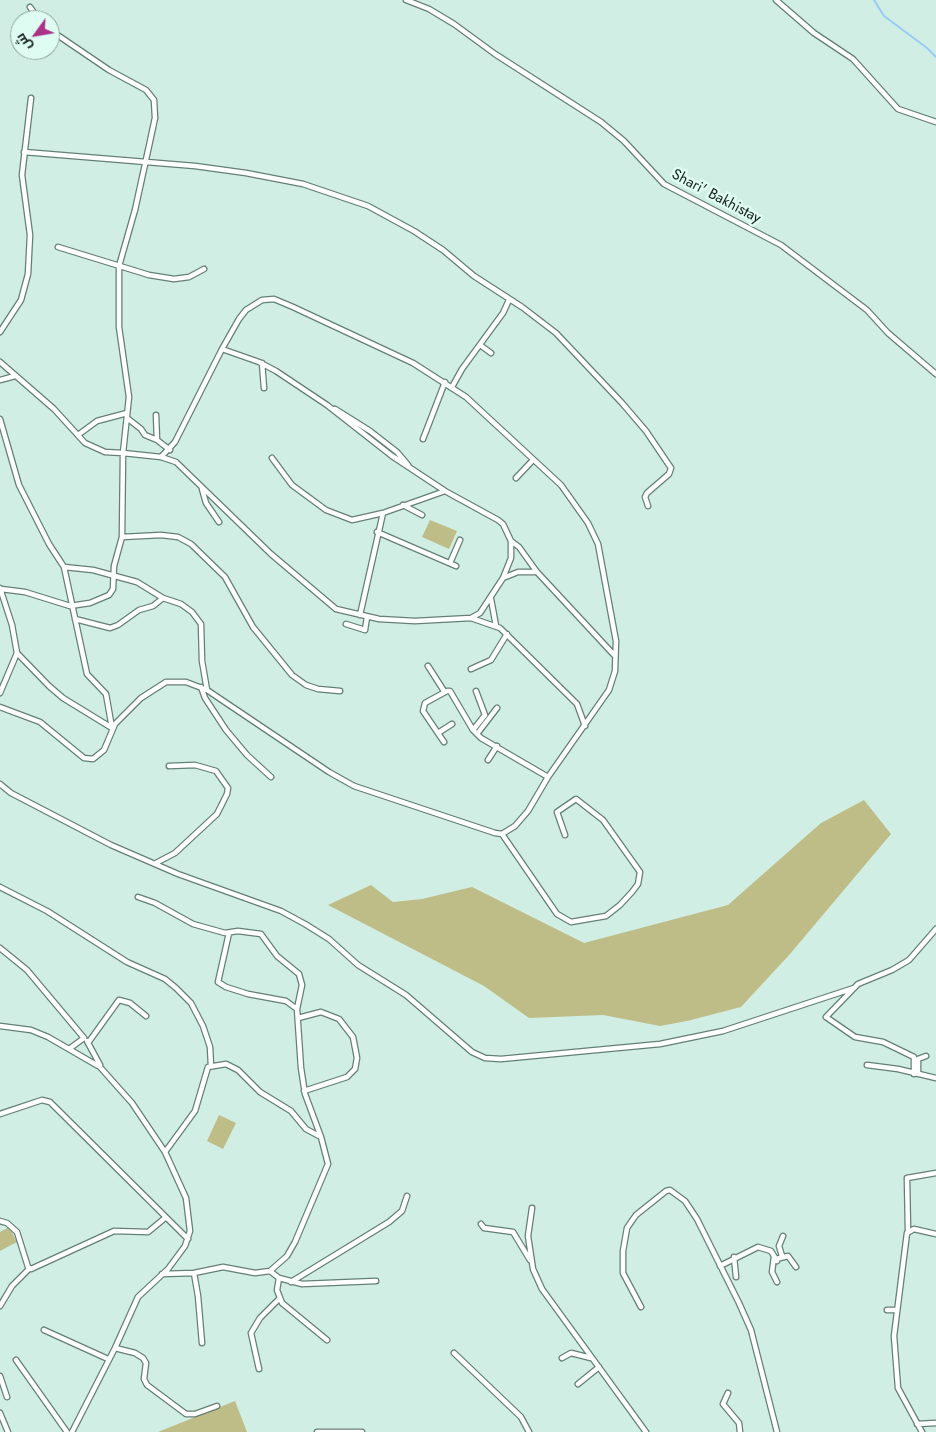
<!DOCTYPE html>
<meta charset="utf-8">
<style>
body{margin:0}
#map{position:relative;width:936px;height:1432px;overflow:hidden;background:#d1eee5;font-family:Jost,Cairo,sans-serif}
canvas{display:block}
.north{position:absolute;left:10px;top:10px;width:50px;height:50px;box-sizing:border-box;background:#defcf2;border:1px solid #8ea59e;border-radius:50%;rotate:238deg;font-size:14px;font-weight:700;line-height:20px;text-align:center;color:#17221f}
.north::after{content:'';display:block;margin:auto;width:18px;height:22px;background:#ab3286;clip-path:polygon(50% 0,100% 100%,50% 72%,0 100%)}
</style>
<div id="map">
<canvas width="936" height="1432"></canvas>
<div class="north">ش</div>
</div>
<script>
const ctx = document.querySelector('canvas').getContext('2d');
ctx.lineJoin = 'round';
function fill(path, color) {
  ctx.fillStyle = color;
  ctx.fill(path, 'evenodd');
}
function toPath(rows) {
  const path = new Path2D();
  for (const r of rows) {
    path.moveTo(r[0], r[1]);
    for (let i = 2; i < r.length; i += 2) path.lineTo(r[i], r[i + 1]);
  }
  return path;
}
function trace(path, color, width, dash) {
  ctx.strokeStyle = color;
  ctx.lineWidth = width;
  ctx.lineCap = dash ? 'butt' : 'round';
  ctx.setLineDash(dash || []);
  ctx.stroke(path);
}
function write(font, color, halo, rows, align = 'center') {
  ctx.font = font + ' Jost,sans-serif';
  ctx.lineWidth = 5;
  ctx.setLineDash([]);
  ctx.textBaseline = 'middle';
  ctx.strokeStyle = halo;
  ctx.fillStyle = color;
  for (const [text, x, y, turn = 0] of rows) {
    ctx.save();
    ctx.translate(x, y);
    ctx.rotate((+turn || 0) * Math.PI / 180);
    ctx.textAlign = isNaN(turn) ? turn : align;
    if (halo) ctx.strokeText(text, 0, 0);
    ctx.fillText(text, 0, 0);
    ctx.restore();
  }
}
const green = toPath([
 [430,520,457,531,449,549,422,537],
 [864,800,891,834,790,954,741,1007,687,1021,660,1026,603,1015,529,1018,484,986,328,905,371,885,393,902,422,899,472,887,584,943,728,905,821,823],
 [219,1115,236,1123,223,1149,207,1141],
 [9,1227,17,1242,0,1251,0,1232],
 [235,1401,247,1432,158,1432]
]);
const stream = toPath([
 [874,0,884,16,927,48,936,57]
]);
const street = toPath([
 [406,0,429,9,454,24,495,54,601,122,624,141,664,184,781,245,867,310,888,333,936,374],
 [776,0,814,33,853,59,898,109,936,122],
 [30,7,39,20],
 [24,152,195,166,246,173,303,184,368,206,414,231,443,250,474,276,522,307,556,333,622,403,646,431,671,468,669,474,647,493,645,497,648,506],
 [58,247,149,275,174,279,189,277,204,269],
 [0,332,21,300,28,274,30,235,22,175,31,98],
 [480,345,491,353],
 [222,349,259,362,276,371,327,405,392,456,445,491,498,520,503,524,511,541,519,547,537,572,615,656],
 [0,362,54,409,85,443,105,452,123,453,129,397,119,327,119,266,135,210,149,146,155,118,154,100,146,90,109,70,50,30],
 [262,363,264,388],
 [0,380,15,376],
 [452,387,462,369,503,313,509,300],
 [335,409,370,431,397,452,408,465],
 [156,415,157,440,170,450],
 [127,418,141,429,145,435,157,440],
 [0,419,19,485,49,544,64,567,87,674,106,694,112,728],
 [78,435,97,421,127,413],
 [423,439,445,382],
 [272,458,292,485,326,510,352,520,383,513],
 [516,478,533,460],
 [202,489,206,503,219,522],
 [403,505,422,515],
 [377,532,456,566],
 [122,537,161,535,178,537,191,544,225,577,253,627,292,675,306,685,318,689,340,691],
 [450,563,460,540],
 [64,567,93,570,137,582,163,598,181,604,192,612,201,624,202,661,207,690],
 [503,578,511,558,511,541],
 [0,588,12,625,17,653,0,693],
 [1,589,25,592,70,606,90,603,109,595,113,589,114,566,122,537,123,453,161,457,176,462,271,554,336,609,379,619,415,621,471,618,500,628,577,704,585,726],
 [491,599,496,626],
 [360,615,383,513,445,491],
 [471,618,480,613,503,578,518,572,537,572],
 [75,619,110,628,118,625,139,610,153,606,163,598],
 [346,624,365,630,367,617],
 [17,653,49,686,63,698,112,728],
 [428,666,444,691],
 [471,669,491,660,507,634],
 [201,687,205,698,226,730,247,755,271,777],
 [0,707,40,722,84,758,93,759,104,750,115,724,141,698,166,682,186,682,207,690,329,772,354,786,495,833,502,834,515,826,528,811,548,777,609,690,615,671,616,641,598,544,588,523,561,485,466,397,413,363,293,307,274,299,262,300,246,310,239,319,222,349,175,442,161,457],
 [473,730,485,715,476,691],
 [438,733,452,724],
 [477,734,497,708],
 [444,742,423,711,425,703,447,691,450,691,473,730,481,738,548,777],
 [488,760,497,746],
 [0,784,11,793,111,845,178,874,281,911,305,924,329,939,358,965,406,995,472,1052,485,1058,501,1059,660,1044,723,1031,854,988],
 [502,834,557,914,571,922,606,916,620,905,632,892,638,884,640,872,603,820,576,799,557,812,565,835],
 [156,863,175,853,217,814,227,794,228,788,216,771,195,765,169,766],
 [0,887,47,911,127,962,165,979,176,988,191,1003,203,1026,210,1047,211,1066],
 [138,897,155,903,193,924,225,933,238,931,261,934,277,956,299,974,302,985,297,1009,301,1068,305,1094,321,1137],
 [229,933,218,982,226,987,248,994,286,1001,297,1009],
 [0,948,27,970,84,1038,69,1049],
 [298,1018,321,1012,339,1019,353,1037,357,1058,355,1069,347,1077,304,1091],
 [0,1026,31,1030,48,1037,100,1067,132,1103,165,1152,186,1198,190,1231,185,1246,168,1269,138,1297,115,1348,72,1432],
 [87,1041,100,1065],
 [88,1043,119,1000,130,1003,146,1016],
 [867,1065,898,1069,936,1078],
 [914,1074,914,1057,883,1042,855,1037,826,1017,858,984,892,970,909,960,936,929],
 [918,1074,918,1059,926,1056],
 [0,1114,42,1100,50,1102,188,1239],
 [532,1208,528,1236,533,1269,542,1289,646,1432],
 [0,1221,7,1223,17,1232,28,1267,31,1269,114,1231,148,1232,165,1218],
 [481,1224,484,1228,513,1232,530,1260],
 [908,1231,907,1178,936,1173],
 [782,1256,779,1246,783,1236],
 [734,1257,736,1277],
 [774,1257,772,1272,777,1282],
 [776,1259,788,1256,796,1267],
 [720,1266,758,1247,771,1251,777,1261],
 [270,1271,279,1278,302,1284,376,1281],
 [194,1273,198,1296,202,1343],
 [162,1274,194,1273,223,1267,255,1273,270,1271,287,1256,295,1242,328,1164,321,1137,306,1129,291,1111,260,1092,238,1070,226,1064,208,1067,195,1111,165,1152],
 [279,1278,277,1290,282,1303,327,1340],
 [291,1282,389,1222,402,1211,407,1196],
 [0,1306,12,1286,29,1269],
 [641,1307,623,1273,623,1251,627,1228,636,1215,666,1191,670,1190,685,1201,697,1219,739,1303,751,1330,777,1432],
 [887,1310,897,1310],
 [44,1330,108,1359],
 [115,1348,135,1353,143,1358,146,1363,144,1379,147,1385,186,1414,195,1414,217,1406],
 [454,1353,521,1417,529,1432],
 [562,1358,571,1353,591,1358],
 [16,1360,67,1432],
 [259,1369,251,1333,260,1318,279,1299],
 [0,1376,7,1397],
 [578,1384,599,1367],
 [728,1393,723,1404,739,1423,740,1432],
 [0,1413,8,1432],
 [917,1424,936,1423],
 [317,1432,362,1432],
 [922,1432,898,1388,894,1336,907,1233,914,1229,936,1234]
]);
const streetNames = [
 ["Shari' Bakhistay",716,197,28]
];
fill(green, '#bebd87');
trace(stream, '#98cbf2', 2);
trace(street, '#647f76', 7);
trace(street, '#fff', 4.5);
write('15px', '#17221f', '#defcf2', streetNames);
</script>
